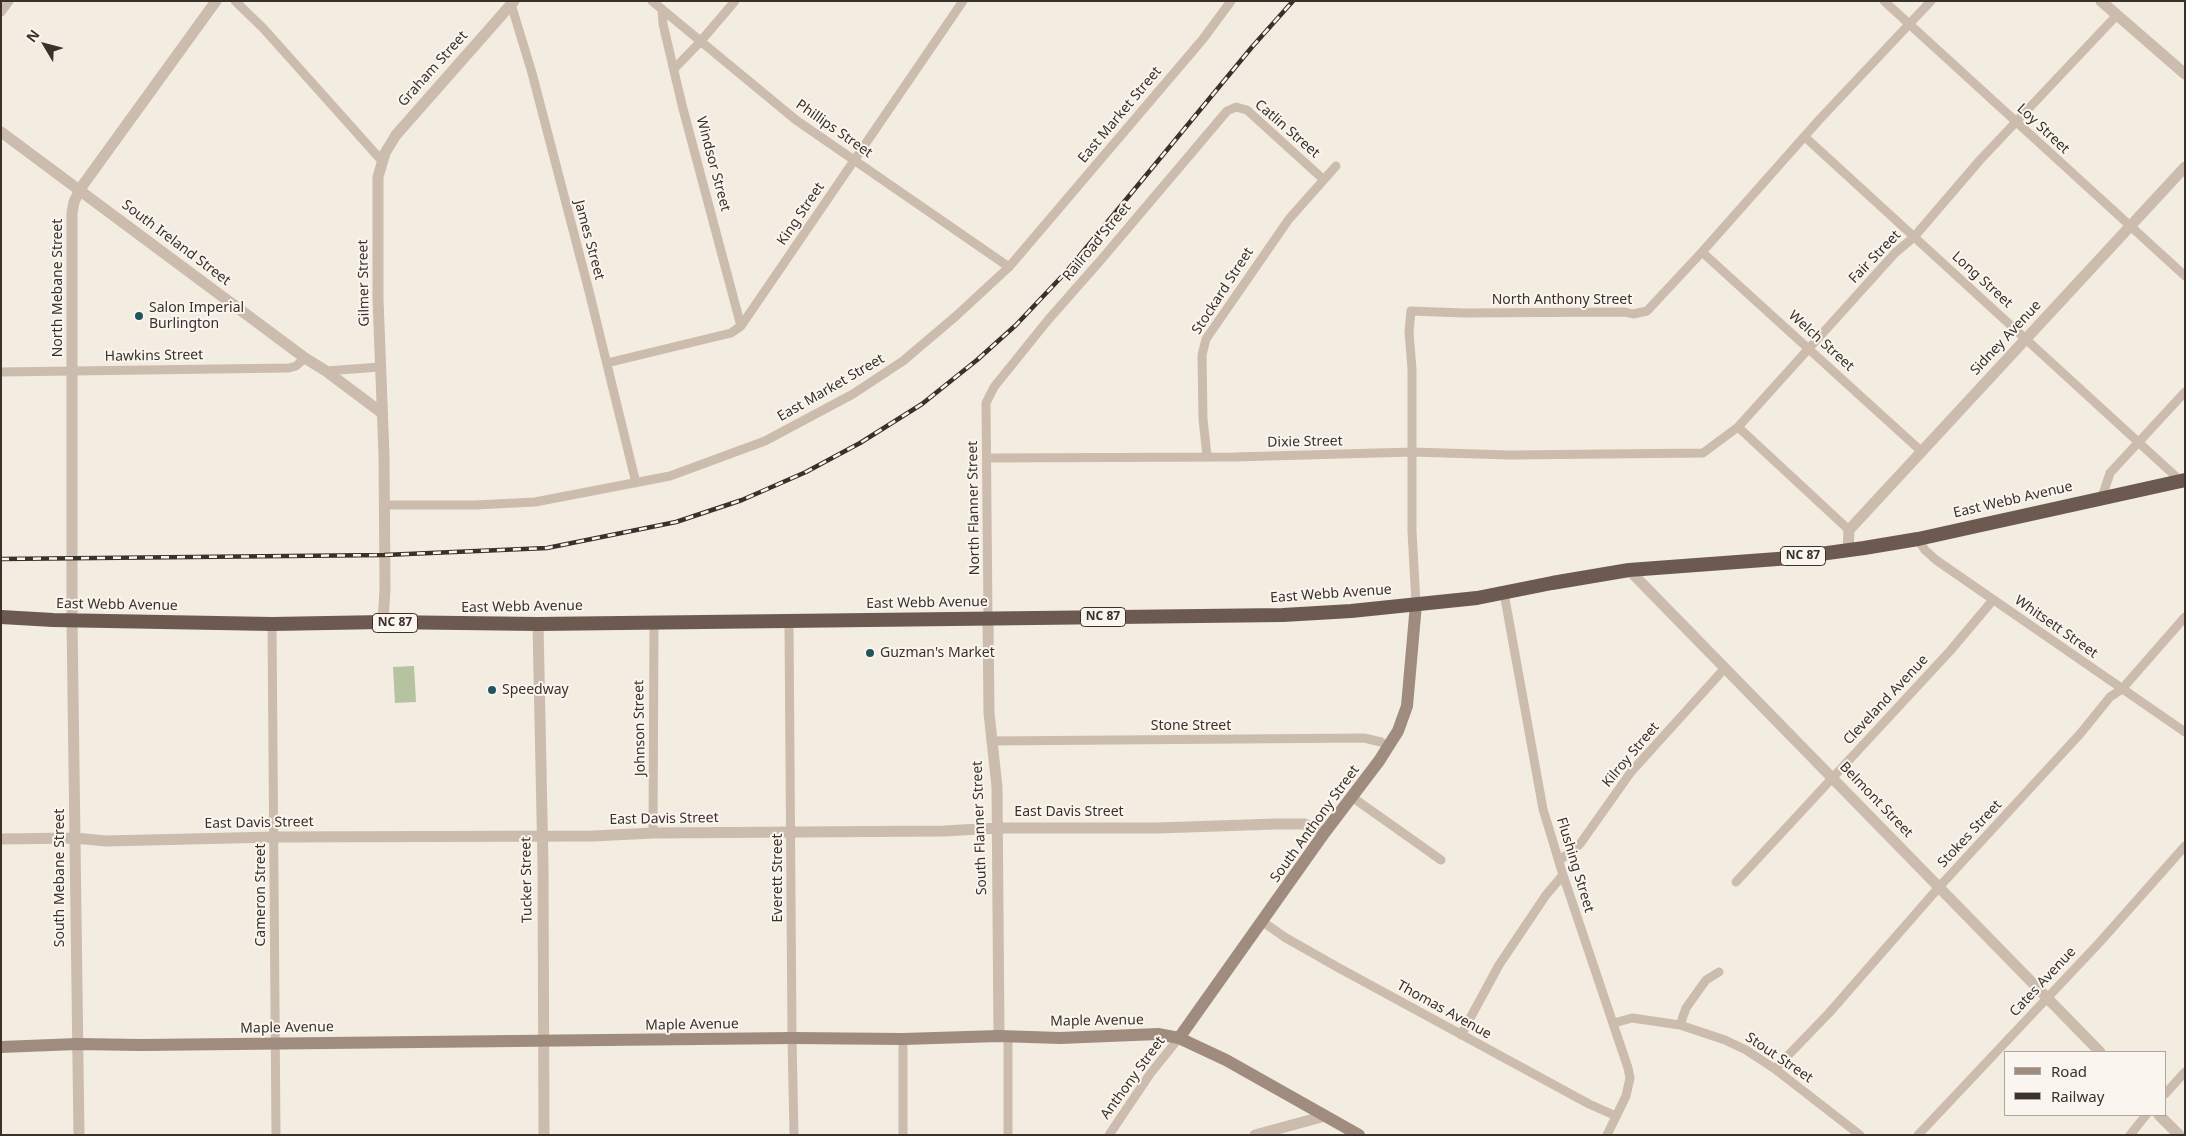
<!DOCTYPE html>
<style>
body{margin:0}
#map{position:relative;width:2186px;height:1136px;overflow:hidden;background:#f3ece1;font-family:"Noto Sans",sans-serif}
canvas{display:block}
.frame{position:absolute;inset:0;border:2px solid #3a312b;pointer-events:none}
.legend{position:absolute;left:2004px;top:1051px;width:162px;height:65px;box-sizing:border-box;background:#faf5ee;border:1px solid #ada7a0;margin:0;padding:6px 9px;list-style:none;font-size:15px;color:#3a312b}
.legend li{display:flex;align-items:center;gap:10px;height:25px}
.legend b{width:25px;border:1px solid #ada7a0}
.north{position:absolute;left:20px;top:20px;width:50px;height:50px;-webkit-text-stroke:4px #faf5ee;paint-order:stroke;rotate:307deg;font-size:14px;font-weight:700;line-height:20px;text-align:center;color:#3a312b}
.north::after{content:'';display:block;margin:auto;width:18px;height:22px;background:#3a312b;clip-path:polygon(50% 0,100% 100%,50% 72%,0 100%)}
</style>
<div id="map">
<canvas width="2186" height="1136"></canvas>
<div class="frame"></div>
<ul class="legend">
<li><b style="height:6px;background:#a08c7e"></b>Road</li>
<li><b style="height:6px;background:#3a312b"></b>Railway</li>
</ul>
<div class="north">N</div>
</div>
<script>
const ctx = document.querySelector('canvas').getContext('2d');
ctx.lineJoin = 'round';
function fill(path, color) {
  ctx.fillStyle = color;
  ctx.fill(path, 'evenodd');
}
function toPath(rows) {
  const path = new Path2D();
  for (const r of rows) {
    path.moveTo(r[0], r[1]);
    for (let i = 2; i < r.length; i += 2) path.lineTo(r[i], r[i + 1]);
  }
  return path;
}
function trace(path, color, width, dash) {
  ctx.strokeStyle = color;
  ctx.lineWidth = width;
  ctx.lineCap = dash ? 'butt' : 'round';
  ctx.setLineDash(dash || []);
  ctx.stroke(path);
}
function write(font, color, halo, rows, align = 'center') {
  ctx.font = font + ' "Noto Sans",sans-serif';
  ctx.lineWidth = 4;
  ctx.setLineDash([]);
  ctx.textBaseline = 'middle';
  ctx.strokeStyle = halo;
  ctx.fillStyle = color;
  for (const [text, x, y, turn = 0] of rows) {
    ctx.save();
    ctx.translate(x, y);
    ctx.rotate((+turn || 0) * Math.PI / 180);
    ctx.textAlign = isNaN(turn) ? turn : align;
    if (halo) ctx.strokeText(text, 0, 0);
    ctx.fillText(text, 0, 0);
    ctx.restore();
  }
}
const green = toPath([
 [414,666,416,702,395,703,393,667]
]);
const minor = toPath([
 [235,1,263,28,382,161],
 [652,1,796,120,1009,267],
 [1884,1,2185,276],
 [511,4,532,73,590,295,636,483],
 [662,9,663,24,682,105,741,326],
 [1,12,9,1],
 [674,69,700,42,735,1],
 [1805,137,2183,483],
 [1702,252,1921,451],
 [607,363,731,333,741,326,963,1],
 [326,371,380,367],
 [1,372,289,368,296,366,305,358],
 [1738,427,1849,530],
 [1207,456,1203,419,1202,355,1206,339,1289,219,1336,166],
 [988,458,1234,457,1413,452,1510,455,1703,453,1738,427,1895,253,1914,237,1980,160,2117,15],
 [2102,497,2110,473,2185,392],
 [384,505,475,505,535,502,670,476,765,441,853,394,903,361,956,316,1009,267,1203,39,1231,1],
 [1918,539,1925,550,1936,560,2185,732],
 [1504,593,1543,809,1563,875,1628,1068,1630,1078,1626,1096,1607,1135],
 [1416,604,1412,531,1412,369,1409,332,1411,311,1464,313,1625,312,1633,314,1647,311,1702,252,1819,120,1931,1],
 [988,619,986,403,994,387,1048,320,1100,261,1227,111,1236,107,1247,110,1323,179],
 [789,622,792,1038,794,1135],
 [272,624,276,1135],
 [991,741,1364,738,1381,742,1388,747],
 [1352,797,1441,860],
 [653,833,654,623],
 [1560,860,1580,844,1631,772,1725,668],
 [1736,882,1950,651,1993,600],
 [1263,922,1286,938,1339,968,1589,1104,1616,1116],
 [1614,1023,1632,1018,1680,1025,1725,1040,1746,1050,1775,1069,1860,1135],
 [1680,1025,1686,1008,1706,980,1719,972],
 [1461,1035,1499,965,1546,895,1563,875],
 [1008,1037,1008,1135],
 [1775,1069,1829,1013,1940,886,2080,734,2110,697,2122,689,2185,617],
 [2165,1094,2185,1072],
 [903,1135,903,1039],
 [1109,1135,1150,1074,1179,1038],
 [1918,1135,2099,943,2185,846],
 [2130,1135,2146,1115]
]);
const tertiary = toPath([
 [2101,1,2185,74],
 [1,132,305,358,326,371,382,413],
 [1848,550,1849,530,2185,167],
 [1629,570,2100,1052],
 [988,619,989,713,997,787,999,1036],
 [383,622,385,589,384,455,378,299,378,177,385,153,396,135,514,1],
 [538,624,543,865,544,1135],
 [1,839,75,838,106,841,274,837,593,836,653,833,944,831,998,828,1157,828,1276,824,1304,824,1325,832],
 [2159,1115,2179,1135],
 [79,1135,72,620,72,213,74,202,80,189,216,1],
 [1255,1135,1325,1116]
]);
const secondary = toPath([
 [1179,1038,1325,832,1379,761,1398,731,1407,706,1416,604],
 [1,1047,77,1044,141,1045,792,1038,903,1039,999,1036,1060,1038,1158,1034,1179,1038,1226,1060,1359,1135]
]);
const trunk = toPath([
 [1,617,53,620,272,624,383,622,538,624,1283,615,1351,611,1477,598,1552,583,1629,570,1791,558,1864,548,1918,539,2185,480]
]);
const rail = toPath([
 [1,559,384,555,547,548,676,522,742,500,806,472,860,443,922,404,977,360,1016,325,1067,271,1252,47,1293,1]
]);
const markers = [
 [139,316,5,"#21555b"],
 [870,653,5,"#21555b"],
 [492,690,5,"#21555b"]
];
const shields = [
 [1803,556,45],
 [1103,617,45],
 [395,623,45]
];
const shieldNames = [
 ["NC 87",1803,556],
 ["NC 87",1103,617],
 ["NC 87",395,623]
];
const streetNames = [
 ["Graham Street",433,69,-48],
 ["East Market Street",1120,115,-50],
 ["Phillips Street",834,129,35],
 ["Catlin Street",1287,129,41],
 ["Loy Street",2043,129,43],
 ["Windsor Street",713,164,75],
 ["King Street",801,214,-56],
 ["James Street",589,240,75],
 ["Railroad Street",1097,242,-50],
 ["South Ireland Street",176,243,37],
 ["Fair Street",1875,257,-46],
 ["Long Street",1982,280,42],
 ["Gilmer Street",364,283,-91],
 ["North Mebane Street",58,288,-90],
 ["Stockard Street",1223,291,-57],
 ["North Anthony Street",1562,300],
 ["Sidney Avenue",2006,338,-47],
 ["Welch Street",1821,341,42],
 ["Hawkins Street",154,356,-1],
 ["East Market Street",831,388,-30],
 ["Dixie Street",1305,442,-1],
 ["East Webb Avenue",2013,500,-13],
 ["North Flanner Street",974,508,-91],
 ["East Webb Avenue",1331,594,-4],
 ["East Webb Avenue",927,603,-1],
 ["East Webb Avenue",117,605,1],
 ["East Webb Avenue",522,607,-1],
 ["Whitsett Street",2056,627,35],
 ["Cleveland Avenue",1886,700,-47],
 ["Stone Street",1191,726],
 ["Johnson Street",640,728,-91],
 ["Kilroy Street",1631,755,-50],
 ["Belmont Street",1876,800,46],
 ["East Davis Street",1069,812],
 ["East Davis Street",664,819,-1],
 ["East Davis Street",259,823,-1],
 ["South Anthony Street",1315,824,-54],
 ["South Flanner Street",980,828,-92],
 ["Stokes Street",1970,834,-47],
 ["Flushing Street",1575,865,73],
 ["South Mebane Street",60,878,-90],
 ["Everett Street",778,878,-90],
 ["Tucker Street",527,880,-91],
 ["Cameron Street",261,895,-90],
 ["Cates Avenue",2043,982,-47],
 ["Thomas Avenue",1444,1010,29],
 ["Maple Avenue",1097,1021,-1],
 ["Maple Avenue",692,1025,-1],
 ["Maple Avenue",287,1028,-1],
 ["Stout Street",1779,1058,34],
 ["Anthony Street",1133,1078,-54]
];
const poiNames = [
 ["Salon Imperial",149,308],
 ["Burlington",149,324],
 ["Guzman's Market",880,653],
 ["Speedway",502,690]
];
fill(green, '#b6c3a1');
trace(minor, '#ccbcad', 9);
trace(tertiary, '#ccbcad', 11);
trace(secondary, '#a08c7e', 12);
trace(trunk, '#6c5a50', 14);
trace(rail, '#3a312b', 4.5);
trace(rail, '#faf5ee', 2.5, [8]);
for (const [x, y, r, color] of markers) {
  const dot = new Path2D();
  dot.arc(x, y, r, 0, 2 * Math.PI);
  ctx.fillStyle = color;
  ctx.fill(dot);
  trace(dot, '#faf5ee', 2);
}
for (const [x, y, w] of shields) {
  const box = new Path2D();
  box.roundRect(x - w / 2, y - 9.5, w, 19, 4);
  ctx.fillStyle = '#faf5ee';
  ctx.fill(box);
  trace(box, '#3a312b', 1);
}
write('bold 12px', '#3a312b', null, shieldNames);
write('14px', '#3a312b', '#faf5ee', streetNames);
write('14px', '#3a312b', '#faf5ee', poiNames, 'left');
</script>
